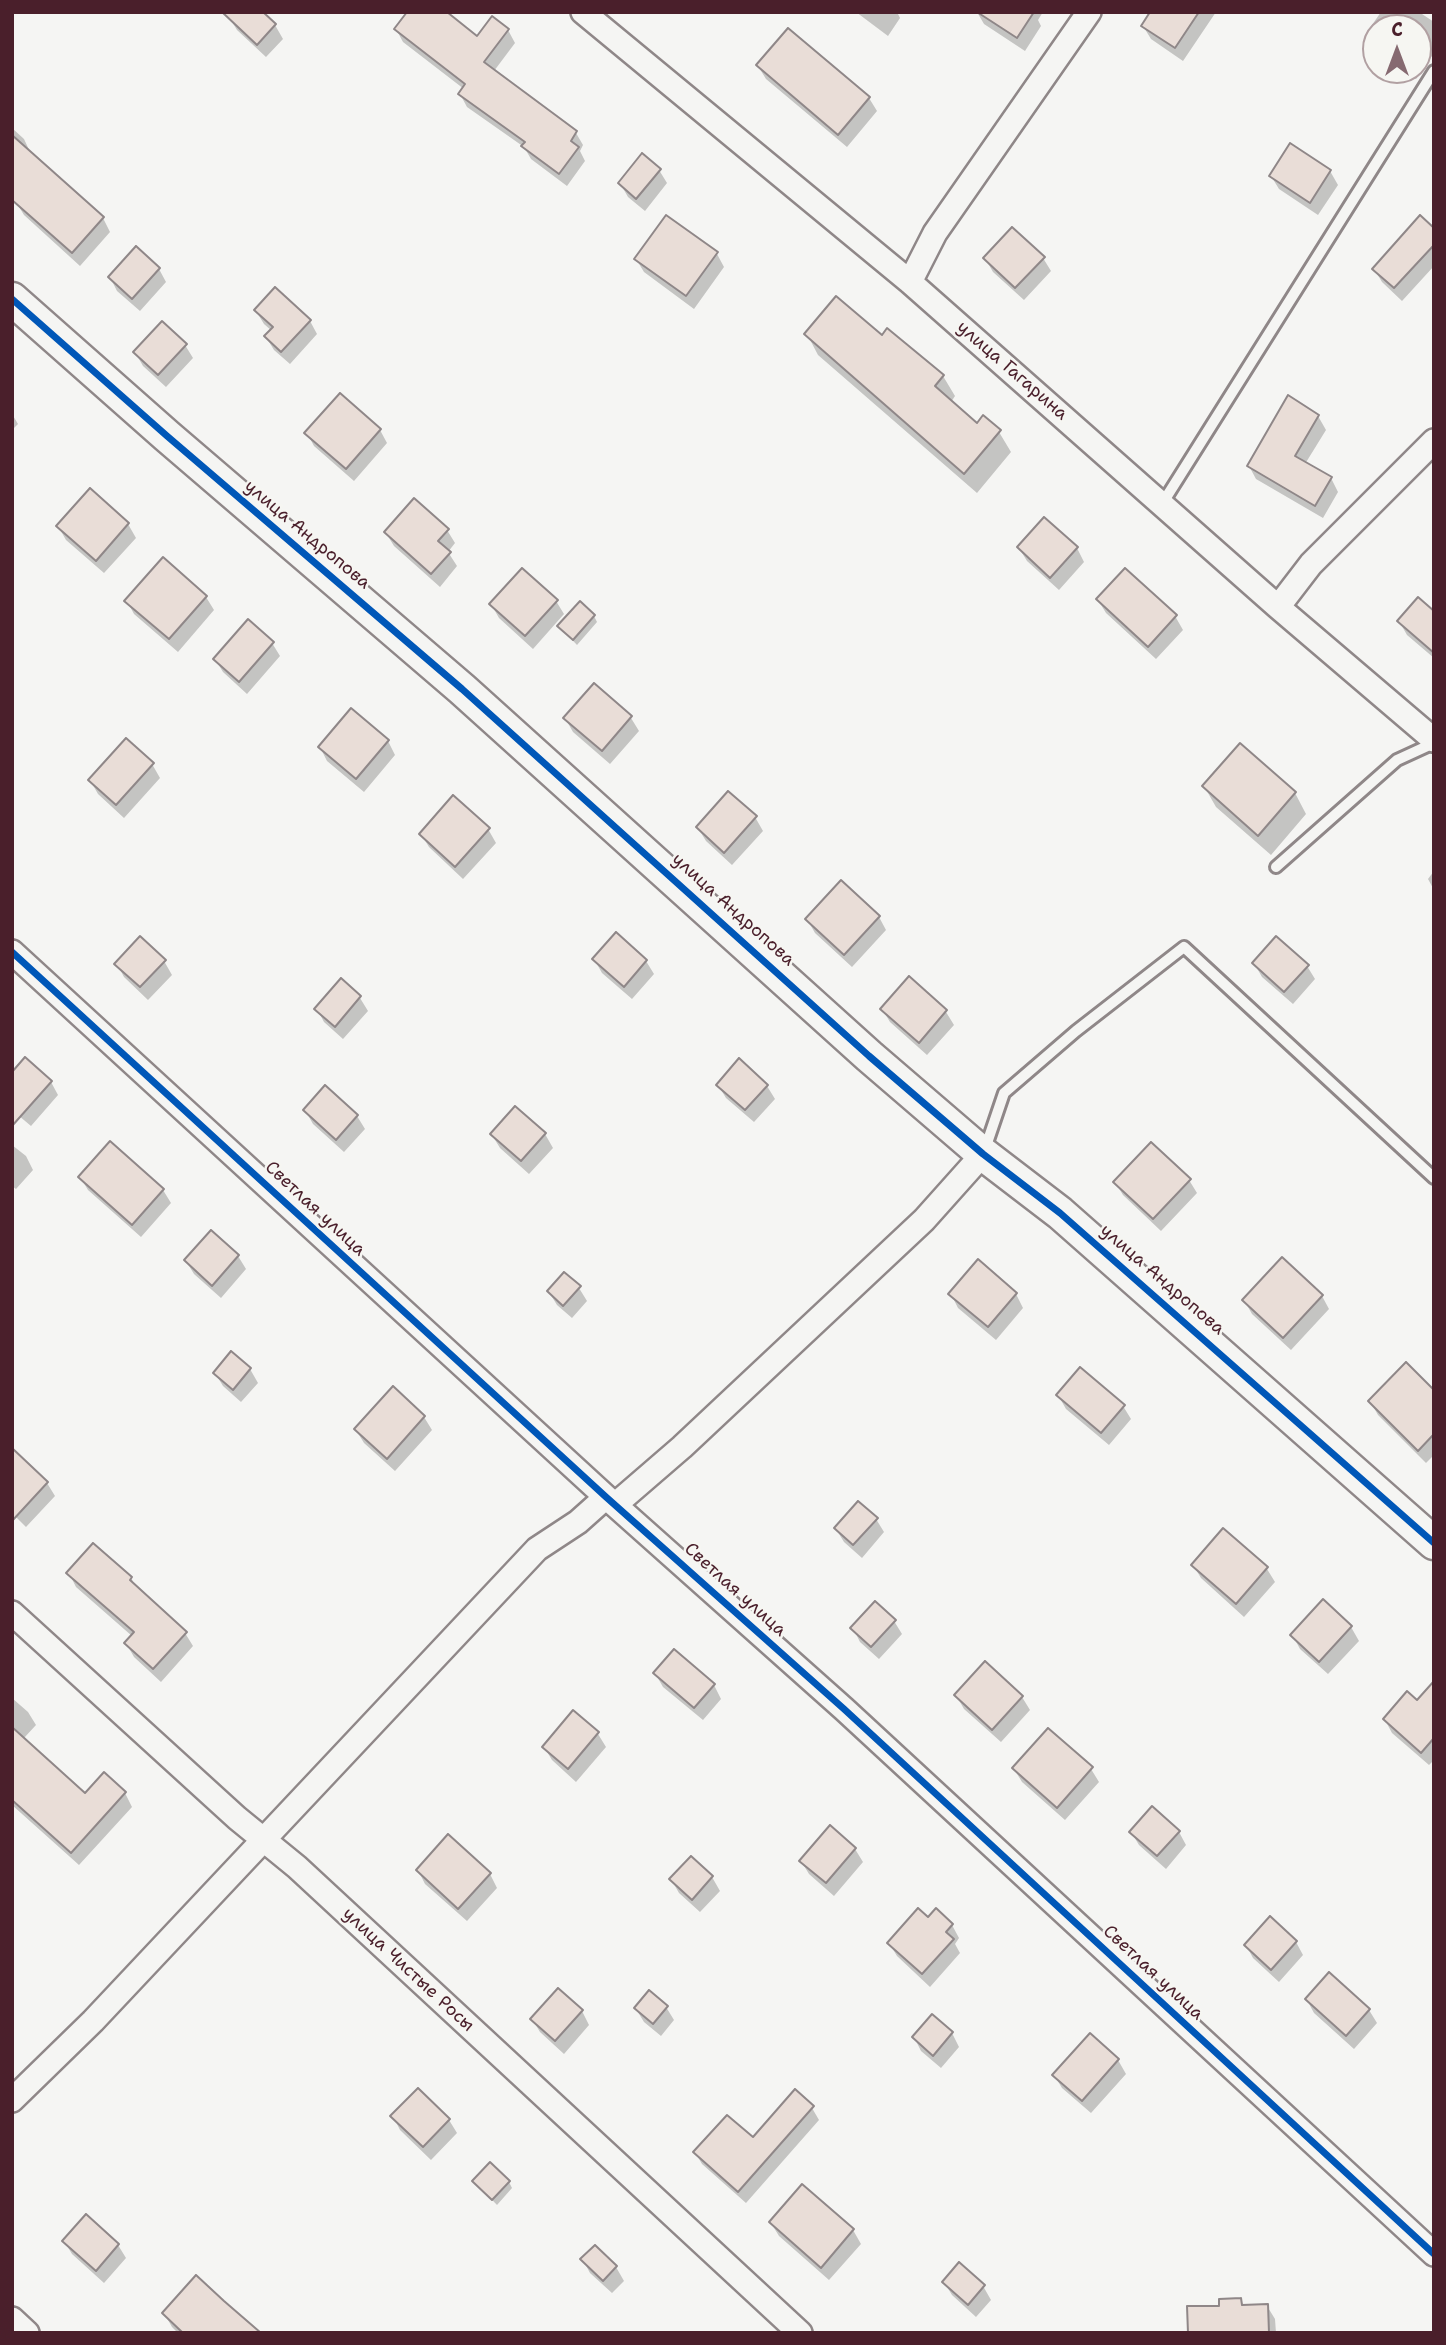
<!DOCTYPE html>
<meta charset="utf-8">
<style>
body{margin:0}
#map{position:relative;width:1446px;height:2345px;overflow:hidden;background:#f5f5f3;font-family:"Shantell Sans",sans-serif}
canvas{display:block}
.frame{position:absolute;inset:0;border:14px solid #4a1f2b;pointer-events:none}
.north{position:absolute;left:1362px;top:14px;width:70px;height:70px;box-sizing:border-box;background:#f6f6f2;border:2px solid #b1a0a2;border-radius:50%;rotate:0deg;font-size:19px;font-weight:700;line-height:28px;text-align:center;color:#4a1f2b}
.north::after{content:'';display:block;margin:auto;width:24px;height:32px;background:#866a71;clip-path:polygon(50% 0,100% 100%,50% 72%,0 100%)}
</style>
<div id="map">
<canvas width="1446" height="2345"></canvas>
<div class="frame"></div>
<div class="north">С</div>
</div>
<script>
const ctx = document.querySelector('canvas').getContext('2d');
ctx.lineJoin = 'round';
function fill(path, color) {
  ctx.fillStyle = color;
  ctx.fill(path, 'evenodd');
}
function toPath(rows) {
  const path = new Path2D();
  for (const r of rows) {
    path.moveTo(r[0], r[1]);
    for (let i = 2; i < r.length; i += 2) path.lineTo(r[i], r[i + 1]);
  }
  return path;
}
function trace(path, color, width, dash) {
  ctx.strokeStyle = color;
  ctx.lineWidth = width;
  ctx.lineCap = dash ? 'butt' : 'round';
  ctx.setLineDash(dash || []);
  ctx.stroke(path);
}
function write(font, color, halo, rows, align = 'center') {
  ctx.font = font + ' "Shantell Sans",sans-serif';
  ctx.lineWidth = 5;
  ctx.setLineDash([]);
  ctx.textBaseline = 'middle';
  ctx.strokeStyle = halo;
  ctx.fillStyle = color;
  for (const [text, x, y, turn = 0] of rows) {
    ctx.save();
    ctx.translate(x, y);
    ctx.rotate((+turn || 0) * Math.PI / 180);
    ctx.textAlign = isNaN(turn) ? turn : align;
    if (halo) ctx.strokeText(text, 0, 0);
    ctx.fillText(text, 0, 0);
    ctx.restore();
  }
}
const shadow = toPath([
 [856,12,897,12,900,18,888,36],
 [977,12,1043,12,1038,20,1041,26,1025,51,984,24],
 [1152,12,1216,12,1183,61,1151,39,1143,26],
 [1381,12,1419,12,1434,22,1434,53,1416,79,1404,70,1418,70,1418,28,1376,28,1376,51,1365,35],
 [229,17,275,25,283,39,266,57,237,30],
 [396,29,478,38,508,30,515,43,494,71,576,133,583,145,580,151,585,161,567,186,531,159,524,147,467,107,460,94,464,89,403,42],
 [758,66,869,98,877,111,847,147,766,79],
 [12,128,24,139,31,154,103,218,110,232,80,266,24,215,16,202,12,190],
 [659,170,667,183,645,211,628,197,620,183],
 [1330,171,1338,185,1318,215,1279,189,1271,176],
 [1434,230,1434,266,1402,301,1382,282,1374,269],
 [717,254,724,267,694,309,644,272,636,259],
 [985,258,1043,258,1051,271,1024,300,993,272],
 [159,269,166,282,140,311,117,291,110,277],
 [256,311,310,321,317,334,290,364,274,350,266,337,272,331,264,324],
 [807,334,882,337,943,376,955,396,951,402,977,425,999,432,1011,452,977,493,818,355],
 [185,345,193,358,166,387,143,366,135,352],
 [12,414,18,424,12,430],
 [1318,416,1326,430,1305,464,1331,478,1338,492,1323,518,1256,479,1249,466],
 [380,430,387,443,354,481,314,446,307,433],
 [128,524,136,538,104,573,66,540,58,526],
 [447,530,455,543,448,552,457,566,440,587,394,546,386,533],
 [1019,548,1077,548,1084,562,1059,590,1027,561],
 [206,597,214,610,178,652,134,614,127,601],
 [1098,600,1175,616,1183,630,1156,659,1106,613],
 [556,601,564,614,533,649,499,618,491,604],
 [1434,614,1434,658,1407,635,1399,621],
 [594,616,597,622,577,645,559,626],
 [272,643,280,656,247,694,223,672,215,659],
 [594,686,631,718,639,731,610,764,573,732,565,718],
 [388,741,395,755,364,792,327,761,320,747],
 [152,764,160,778,124,818,98,794,90,780],
 [1204,786,1295,793,1306,814,1271,855,1216,807],
 [755,817,763,831,732,865,706,841,698,828],
 [488,829,496,843,463,879,429,847,421,834],
 [1434,871,1434,890,1428,879],
 [879,917,886,930,852,967,815,933,807,919],
 [594,959,646,961,654,974,632,999,602,973],
 [164,961,172,975,148,1000,124,977,117,964],
 [1254,963,1307,966,1315,979,1293,1004,1262,977],
 [909,979,946,1012,954,1025,927,1055,890,1022,882,1009],
 [341,981,360,998,368,1011,343,1039,324,1022,317,1009],
 [51,1082,58,1095,31,1126,12,1110],
 [718,1085,767,1086,775,1099,754,1122,726,1098],
 [305,1110,357,1116,365,1129,344,1152,313,1124],
 [545,1134,553,1148,529,1174,500,1148,492,1135],
 [12,1145,26,1156,33,1170,16,1189,12,1186],
 [80,1177,163,1190,171,1203,141,1237,88,1190],
 [1189,1180,1197,1193,1161,1231,1123,1195,1115,1182],
 [238,1256,246,1269,221,1298,194,1274,186,1261],
 [579,1288,587,1301,572,1318,557,1305,549,1292],
 [951,1294,1016,1294,1023,1308,996,1340,958,1308],
 [1322,1296,1329,1309,1291,1350,1252,1314,1244,1300],
 [232,1354,250,1369,258,1383,241,1402,223,1386,215,1373],
 [1434,1393,1434,1455,1426,1463,1378,1415,1370,1401],
 [1058,1395,1123,1406,1131,1419,1109,1445,1066,1409],
 [424,1417,432,1430,395,1471,364,1443,356,1430],
 [47,1483,55,1496,26,1527,12,1513],
 [876,1519,884,1532,862,1558,844,1542,836,1529],
 [1224,1530,1267,1569,1275,1582,1244,1617,1201,1578,1193,1565],
 [69,1573,131,1578,137,1588,185,1633,193,1646,161,1682,134,1657,126,1643,132,1636,76,1587],
 [1323,1602,1351,1627,1359,1641,1328,1674,1300,1649,1293,1636],
 [894,1621,902,1634,879,1659,860,1642,853,1628],
 [655,1673,714,1685,721,1699,703,1720,663,1687],
 [956,1695,1022,1697,1030,1710,1001,1742,964,1709],
 [1434,1697,1434,1760,1429,1765,1392,1733,1385,1720,1417,1702],
 [12,1698,28,1712,36,1725,12,1751],
 [574,1712,598,1734,606,1747,576,1782,552,1760,544,1747],
 [1014,1769,1091,1769,1099,1782,1065,1820,1022,1782],
 [12,1778,85,1795,125,1793,132,1807,79,1865,12,1805],
 [830,1827,855,1849,863,1862,834,1896,809,1874,801,1861],
 [1131,1832,1179,1832,1186,1845,1166,1869,1139,1845],
 [418,1870,490,1874,497,1888,467,1921,425,1884],
 [712,1877,720,1891,700,1912,679,1893,671,1879],
 [928,1919,952,1925,959,1938,955,1944,960,1953,930,1987,897,1956,889,1943],
 [1296,1942,1303,1955,1279,1982,1253,1958,1246,1945],
 [1307,2000,1369,2010,1377,2023,1354,2049,1314,2013],
 [666,2007,674,2020,661,2036,644,2022,636,2009],
 [582,2011,589,2025,564,2054,540,2032,532,2019],
 [952,2033,959,2047,941,2068,921,2051,914,2037],
 [1090,2035,1118,2060,1126,2074,1091,2113,1062,2088,1054,2075],
 [418,2090,449,2120,457,2133,431,2160,400,2130,393,2116],
 [812,2108,819,2120,746,2203,702,2164,695,2152,753,2140],
 [474,2181,509,2182,512,2188,497,2205],
 [803,2186,853,2230,861,2244,829,2280,779,2236,771,2223],
 [64,2241,118,2245,126,2258,104,2283,72,2254],
 [595,2247,616,2267,624,2281,612,2293,590,2273,583,2260],
 [944,2282,983,2286,991,2300,976,2317,952,2295],
 [1240,2300,1244,2306,1267,2306,1275,2319,1276,2333,1189,2333,1221,2307],
 [164,2313,256,2333,178,2333,172,2327]
]);
const building = toPath([
 [222,12,263,12,276,24,257,45,222,12],
 [407,12,447,12,477,36,492,16,509,29,484,62,577,131,571,141,579,147,559,174,521,146,525,142,458,94,465,84,394,29,407,12],
 [977,12,1034,12,1017,38,977,12],
 [1150,12,1199,12,1175,48,1141,26,1150,12],
 [788,28,870,97,838,135,756,65,788,28],
 [12,135,104,217,72,253,12,200,12,135],
 [1290,143,1331,170,1310,203,1269,176,1290,143],
 [642,153,661,169,636,199,618,183,642,153],
 [666,215,718,252,686,296,634,259,666,215],
 [1420,215,1434,228,1434,245,1394,288,1372,269,1420,215],
 [1012,227,1045,257,1015,288,983,258,1012,227],
 [136,246,160,268,132,299,108,277,136,246],
 [275,287,311,320,281,352,264,336,273,327,254,310,275,287],
 [836,296,882,335,887,328,944,375,935,386,977,423,983,415,1001,430,964,474,804,334,836,296],
 [162,321,187,344,158,375,133,352,162,321],
 [340,393,381,429,346,469,304,433,340,393],
 [1288,395,1319,415,1295,456,1332,477,1315,506,1247,466,1288,395],
 [90,488,129,523,96,561,56,526,90,488],
 [414,498,449,529,438,541,451,552,431,574,384,532,414,498],
 [1044,517,1078,547,1050,578,1017,547,1044,517],
 [163,557,207,596,169,639,124,601,163,557],
 [522,568,558,600,525,636,489,604,522,568],
 [1125,568,1177,615,1148,647,1096,599,1125,568],
 [1418,597,1434,611,1434,653,1397,621,1418,597],
 [580,601,595,615,573,640,557,626,580,601],
 [248,619,274,642,239,682,213,659,248,619],
 [594,683,632,716,602,751,563,718,594,683],
 [351,708,389,740,356,779,318,747,351,708],
 [126,738,154,763,116,805,88,780,126,738],
 [1240,743,1296,792,1258,836,1202,786,1240,743],
 [728,791,757,816,724,853,696,827,728,791],
 [453,795,490,828,455,867,419,834,453,795],
 [841,880,880,916,844,955,805,919,841,880],
 [616,932,647,960,624,987,592,959,616,932],
 [140,936,166,960,140,987,114,964,140,936],
 [1276,936,1309,965,1284,992,1252,963,1276,936],
 [909,976,947,1010,919,1043,880,1009,909,976],
 [341,978,361,996,335,1027,314,1009,341,978],
 [25,1057,52,1081,12,1126,12,1072,25,1057],
 [739,1058,768,1085,745,1110,716,1085,739,1058],
 [325,1085,358,1115,336,1140,303,1110,325,1085],
 [515,1106,546,1133,521,1161,490,1134,515,1106],
 [110,1141,164,1189,132,1225,78,1177,110,1141],
 [1151,1142,1191,1179,1153,1219,1113,1182,1151,1142],
 [211,1230,239,1255,212,1286,184,1260,211,1230],
 [1282,1257,1323,1295,1283,1338,1242,1300,1282,1257],
 [978,1259,1017,1293,988,1327,948,1294,978,1259],
 [564,1272,581,1286,563,1306,547,1291,564,1272],
 [231,1351,251,1368,233,1390,213,1373,231,1351],
 [1406,1362,1434,1390,1434,1434,1418,1451,1368,1401,1406,1362],
 [1080,1367,1125,1405,1101,1433,1056,1395,1080,1367],
 [393,1386,425,1416,387,1459,354,1429,393,1386],
 [12,1448,48,1482,12,1521,12,1448],
 [858,1501,878,1518,853,1545,834,1528,858,1501],
 [1223,1528,1268,1567,1236,1604,1191,1565,1223,1528],
 [93,1543,132,1577,130,1580,187,1632,153,1669,124,1643,134,1632,66,1573,93,1543],
 [1323,1599,1352,1626,1319,1662,1290,1635,1323,1599],
 [875,1601,896,1620,871,1647,850,1628,875,1601],
 [674,1649,715,1684,694,1708,653,1673,674,1649],
 [985,1661,1023,1696,992,1730,954,1695,985,1661],
 [1434,1681,1434,1738,1421,1753,1383,1719,1407,1691,1417,1700,1434,1681],
 [573,1710,599,1732,568,1769,542,1747,573,1710],
 [12,1727,85,1793,104,1772,126,1792,71,1853,12,1800,12,1727],
 [1048,1728,1093,1767,1057,1808,1012,1768,1048,1728],
 [1152,1806,1180,1831,1157,1856,1129,1832,1152,1806],
 [830,1825,856,1848,826,1883,799,1861,830,1825],
 [448,1834,491,1873,458,1909,416,1870,448,1834],
 [691,1856,713,1876,692,1900,669,1879,691,1856],
 [918,1908,928,1917,936,1908,953,1924,946,1932,954,1939,922,1974,887,1943,918,1908],
 [1270,1916,1297,1941,1271,1970,1244,1945,1270,1916],
 [1329,1972,1370,2009,1346,2036,1305,1999,1329,1972],
 [558,1988,583,2010,555,2041,530,2019,558,1988],
 [649,1990,668,2006,653,2024,634,2008,649,1990],
 [932,2014,953,2032,933,2056,912,2037,932,2014],
 [1090,2033,1119,2059,1082,2101,1052,2075,1090,2033],
 [418,2088,450,2119,423,2147,390,2116,418,2088],
 [795,2089,814,2106,738,2192,693,2152,727,2115,753,2137,795,2089],
 [490,2162,510,2181,492,2200,472,2181,490,2162],
 [802,2184,854,2229,821,2268,769,2222,802,2184],
 [86,2214,119,2244,96,2271,62,2241,86,2214],
 [595,2245,617,2266,603,2281,580,2259,595,2245],
 [959,2262,985,2285,968,2305,942,2282,959,2262],
 [196,2275,224,2301,261,2333,183,2333,162,2313,196,2275],
 [1241,2298,1242,2305,1268,2304,1269,2333,1188,2333,1187,2306,1219,2306,1219,2299,1241,2298]
]);
const lane = toPath([
 [1162,504,1434,71],
 [1276,867,1397,760,1434,743],
 [984,1152,1004,1093,1076,1031,1184,947,1434,1178]
]);
const street = toPath([
 [583,12,910,282,1278,607,1434,740],
 [910,282,935,233,1089,12],
 [1278,607,1311,564,1434,441],
 [12,952,606,1497,844,1709,1434,2254],
 [616,1504,682,1447,924,1220,983,1154],
 [12,1613,237,1818,297,1867,800,2333],
 [12,2100,93,2021,537,1549,578,1522,606,1497],
 [12,2319,27,2333]
]);
const secondary = toPath([
 [12,299,167,436,462,689,869,1056,983,1154,1060,1213,1434,1543]
]);
const cycleway = toPath([
 [12,299,167,436,462,689,869,1056,983,1154,1060,1213,1434,1543],
 [12,952,606,1497,844,1709,1434,2254]
]);
const streetNames = [
 ["улица Гагарина",1012,371,41],
 ["улица Андропова",307,535,40],
 ["улица Андропова",733,910,42],
 ["Светлая улица",315,1209,43],
 ["улица Андропова",1162,1280,41],
 ["Светлая улица",735,1590,42],
 ["улица Чистые Росы",408,1970,43],
 ["Светлая улица",1153,1973,43]
];
fill(shadow, '#0003');
fill(building, '#e9ddd7');
trace(building, '#8f8788', 2);
trace(lane, '#8f8788', 16);
trace(street, '#8f8788', 28);
trace(secondary, '#8f8788', 37);
trace(lane, '#f5f5f3', 10);
trace(street, '#f5f5f3', 23);
trace(secondary, '#f5f5f3', 32);
trace(cycleway, '#0057b8', 7);
write('18px', '#4a1f2b', '#f6f6f2', streetNames);
</script>
